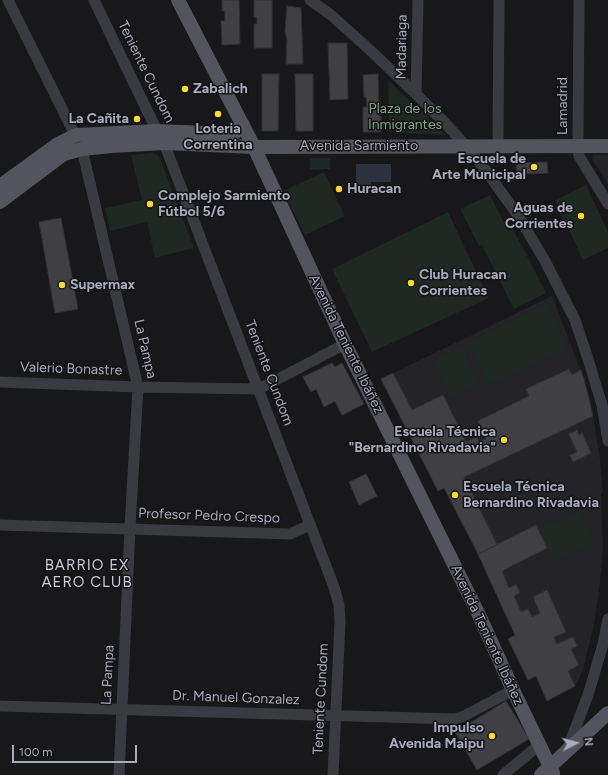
<!DOCTYPE html>
<meta charset="utf-8">
<style>
body{margin:0}
#map{position:relative;width:608px;height:775px;overflow:hidden;background:#18171a;font-family:Figtree,sans-serif}
canvas{display:block}
.north{position:absolute;left:556px;top:723px;width:40px;height:40px;-webkit-text-stroke:3px #131215;paint-order:stroke;rotate:84deg;font-size:11px;font-weight:700;line-height:16px;text-align:center;color:#a9abba}
.north::after{content:'';display:block;margin:auto;width:14px;height:18px;background:#a9abba;clip-path:polygon(50% 0,100% 100%,50% 72%,0 100%)}
.scale{position:absolute;left:12px;top:745px;width:125px;height:18px;box-sizing:border-box;border:2px solid #a9abba;border-top:0;padding-left:5px;font-size:12px;line-height:14px;white-space:nowrap;color:#a9abba;-webkit-text-stroke:3px #131215;paint-order:stroke}
</style>
<div id="map">
<canvas width="608" height="775"></canvas>
<div class="north">N</div>
<div class="scale">100 m</div>
</div>
<script>
const ctx = document.querySelector('canvas').getContext('2d');
ctx.lineJoin = 'round';
function fill(path, color) {
  ctx.fillStyle = color;
  ctx.fill(path, 'evenodd');
}
function toPath(rows) {
  const path = new Path2D();
  for (const r of rows) {
    path.moveTo(r[0], r[1]);
    for (let i = 2; i < r.length; i += 2) path.lineTo(r[i], r[i + 1]);
  }
  return path;
}
function trace(path, color, width, dash) {
  ctx.strokeStyle = color;
  ctx.lineWidth = width;
  ctx.lineCap = dash ? 'butt' : 'round';
  ctx.setLineDash(dash || []);
  ctx.stroke(path);
}
function write(font, color, halo, rows, align = 'center') {
  ctx.font = font + ' Figtree,sans-serif';
  ctx.lineWidth = 3;
  ctx.setLineDash([]);
  ctx.textBaseline = 'middle';
  ctx.strokeStyle = halo;
  ctx.fillStyle = color;
  for (const [text, x, y, turn = 0] of rows) {
    ctx.save();
    ctx.translate(x, y);
    ctx.rotate((+turn || 0) * Math.PI / 180);
    ctx.textAlign = isNaN(turn) ? turn : align;
    if (halo) ctx.strokeText(text, 0, 0);
    ctx.fillText(text, 0, 0);
    ctx.restore();
  }
}
const built = toPath([
 [593,155,608,155,608,184,592,159],
 [552,296,584,379,593,416,600,459,603,493,601,494,603,550,599,591,594,624,583,670,575,686,547,701,536,676,528,680,508,639,515,635,478,554,445,489,438,491,381,379]
]);
const green = toPath([
 [388,80,446,135,389,132],
 [152,153,159,156,194,248,155,258,147,222,110,231,105,208,142,200,131,155],
 [310,158,330,158,330,169,310,170],
 [324,172,345,216,305,235,283,191],
 [586,185,608,232,608,248,583,260,555,200],
 [490,195,508,231,513,229,546,293,514,309,482,245,479,246,460,209],
 [448,212,489,298,372,352,332,269],
 [547,304,567,349,488,385,468,341],
 [463,347,479,384,450,398,433,361],
 [579,511,594,544,554,562,539,529]
]);
const water = toPath([
 [356,164,391,164,391,182,371,182,371,188,369,190,356,191]
]);
const building = toPath([
 [222,0,239,0,240,44,222,45,221,21,225,21,225,11,222,11,222,0],
 [254,0,272,0,272,48,254,48,254,24,257,24,257,17,254,17,254,0],
 [287,6,301,8,303,64,286,64,287,39,285,32,287,6],
 [328,43,347,43,348,99,330,100,328,43],
 [262,74,279,74,278,131,262,131,262,74],
 [295,74,313,74,313,131,296,131,295,74],
 [378,74,379,116,381,116,381,132,363,132,363,107,367,107,366,97,364,97,363,75,378,74],
 [547,162,548,173,525,174,525,178,508,179,507,173,517,172,516,163,547,162],
 [61,218,78,309,55,313,39,222,61,218],
 [332,363,335,367,342,363,364,404,342,415,335,401,324,407,316,389,311,392,303,377,332,363],
 [569,369,572,375,581,370,584,379,593,416,464,477,497,545,478,554,444,488,438,491,381,379,393,373,412,410,443,395,466,442,477,437,479,442,486,439,478,421,529,396,526,389,569,369],
 [577,430,579,435,582,433,591,453,573,462,570,455,577,452,569,434,577,430],
 [366,474,377,496,359,505,349,482,366,474],
 [536,525,547,548,502,571,509,588,516,584,520,593,514,596,521,612,528,609,532,617,540,613,533,597,547,590,566,632,554,637,557,644,573,637,577,646,571,649,579,665,568,671,575,686,547,701,536,676,528,680,508,639,515,635,478,554,536,525],
 [506,701,529,739,477,770,455,732,506,701]
]);
const minor = toPath([
 [8,0,82,149,138,387,130,528,119,775],
 [94,0,157,131,164,143,334,587,339,605,340,622,333,775],
 [310,0,331,15,370,50,416,94,445,123,466,146,484,168,519,217,545,261,575,320,588,359,602,405,608,441],
 [579,0,578,146,579,156,608,204],
 [416,94,418,0],
 [498,146,499,0],
 [0,382,138,387,259,389,345,344],
 [0,525,290,534,310,525],
 [0,706,455,719,464,716,513,690],
 [567,750,588,695,603,644,608,619],
 [503,775,539,745]
]);
const major = toPath([
 [178,0,254,147,345,344,479,615,513,690,553,773],
 [0,186,58,144,76,135,157,131,233,134,243,125],
 [0,202,64,154,82,149,112,146,164,143,254,147,608,146],
 [541,775,608,713]
]);
const markers = [
 [185,89,4,"#f8dc31"],
 [218,114,4,"#f8dc31"],
 [137,119,4,"#f8dc31"],
 [534,167,4,"#f8dc31"],
 [339,189,4,"#f8dc31"],
 [150,204,4,"#f8dc31"],
 [581,216,4,"#f8dc31"],
 [411,283,4,"#f8dc31"],
 [62,285,4,"#f8dc31"],
 [504,440,4,"#f8dc31"],
 [455,495,4,"#f8dc31"],
 [492,736,4,"#f8dc31"]
];
const streetNames = [
 ["Madariaga",402,47,-89],
 ["Teniente Cundom",146,72,64],
 ["Lamadrid",563,106,-90],
 ["Avenida Sarmiento",359,146],
 ["Avenida Teniente Ibáñez",346,344,64],
 ["La Pampa",145,349,77],
 ["Valerio Bonastre",71,369,2],
 ["Teniente Cundom",269,373,69],
 ["Profesor Pedro Crespo",209,516,2],
 ["Avenida Teniente Ibáñez",487,635,65],
 ["La Pampa",108,675,-87],
 ["Dr. Manuel Gonzalez",236,698,2],
 ["Teniente Cundom",321,699,-87]
];
const poiNames = [
 ["Zabalich",193,89],
 ["La Cañita",129,119,"right"],
 ["Loteria",218,129,"center"],
 ["Correntina",218,145,"center"],
 ["Escuela de",526,159,"right"],
 ["Arte Municipal",526,175,"right"],
 ["Huracan",347,189],
 ["Complejo Sarmiento",158,196],
 ["Fútbol 5/6",158,212],
 ["Aguas de",573,208,"right"],
 ["Corrientes",573,224,"right"],
 ["Club Huracan",419,275],
 ["Corrientes",419,291],
 ["Supermax",70,285],
 ["Escuela Técnica",496,432,"right"],
 ["\"Bernardino Rivadavia\"",496,448,"right"],
 ["Escuela Técnica",463,487],
 ["Bernardino Rivadavia",463,503],
 ["Impulso",484,728,"right"],
 ["Avenida Maipu",484,744,"right"]
];
const parkNames = [
 ["Plaza de los",405,109],
 ["Inmigrantes",405,125]
];
const neighbourhoodNames = [
 ["BARRIO EX",87,566],
 ["AERO CLUB",87,583]
];
fill(built, '#242327');
fill(green, '#1f2822');
fill(water, '#2d333e');
fill(building, '#3f3f44');
trace(building, '#323136', 1);
trace(minor, '#3a3a41', 11);
trace(major, '#54545e', 14);
for (const [x, y, r, color] of markers) {
  const dot = new Path2D();
  dot.arc(x, y, r, 0, 2 * Math.PI);
  ctx.fillStyle = color;
  ctx.fill(dot);
  trace(dot, '#131215', 1.5);
}
write('14px', '#a9abba', '#131215', streetNames);
write('bold 14px', '#a9abba', '#131215', poiNames, 'left');
write('14px', '#80a589', '#131215', parkNames);
ctx.letterSpacing = '1px';
write('15px', '#cacbd6', '#131215', neighbourhoodNames);
ctx.letterSpacing = '0px';
</script>
